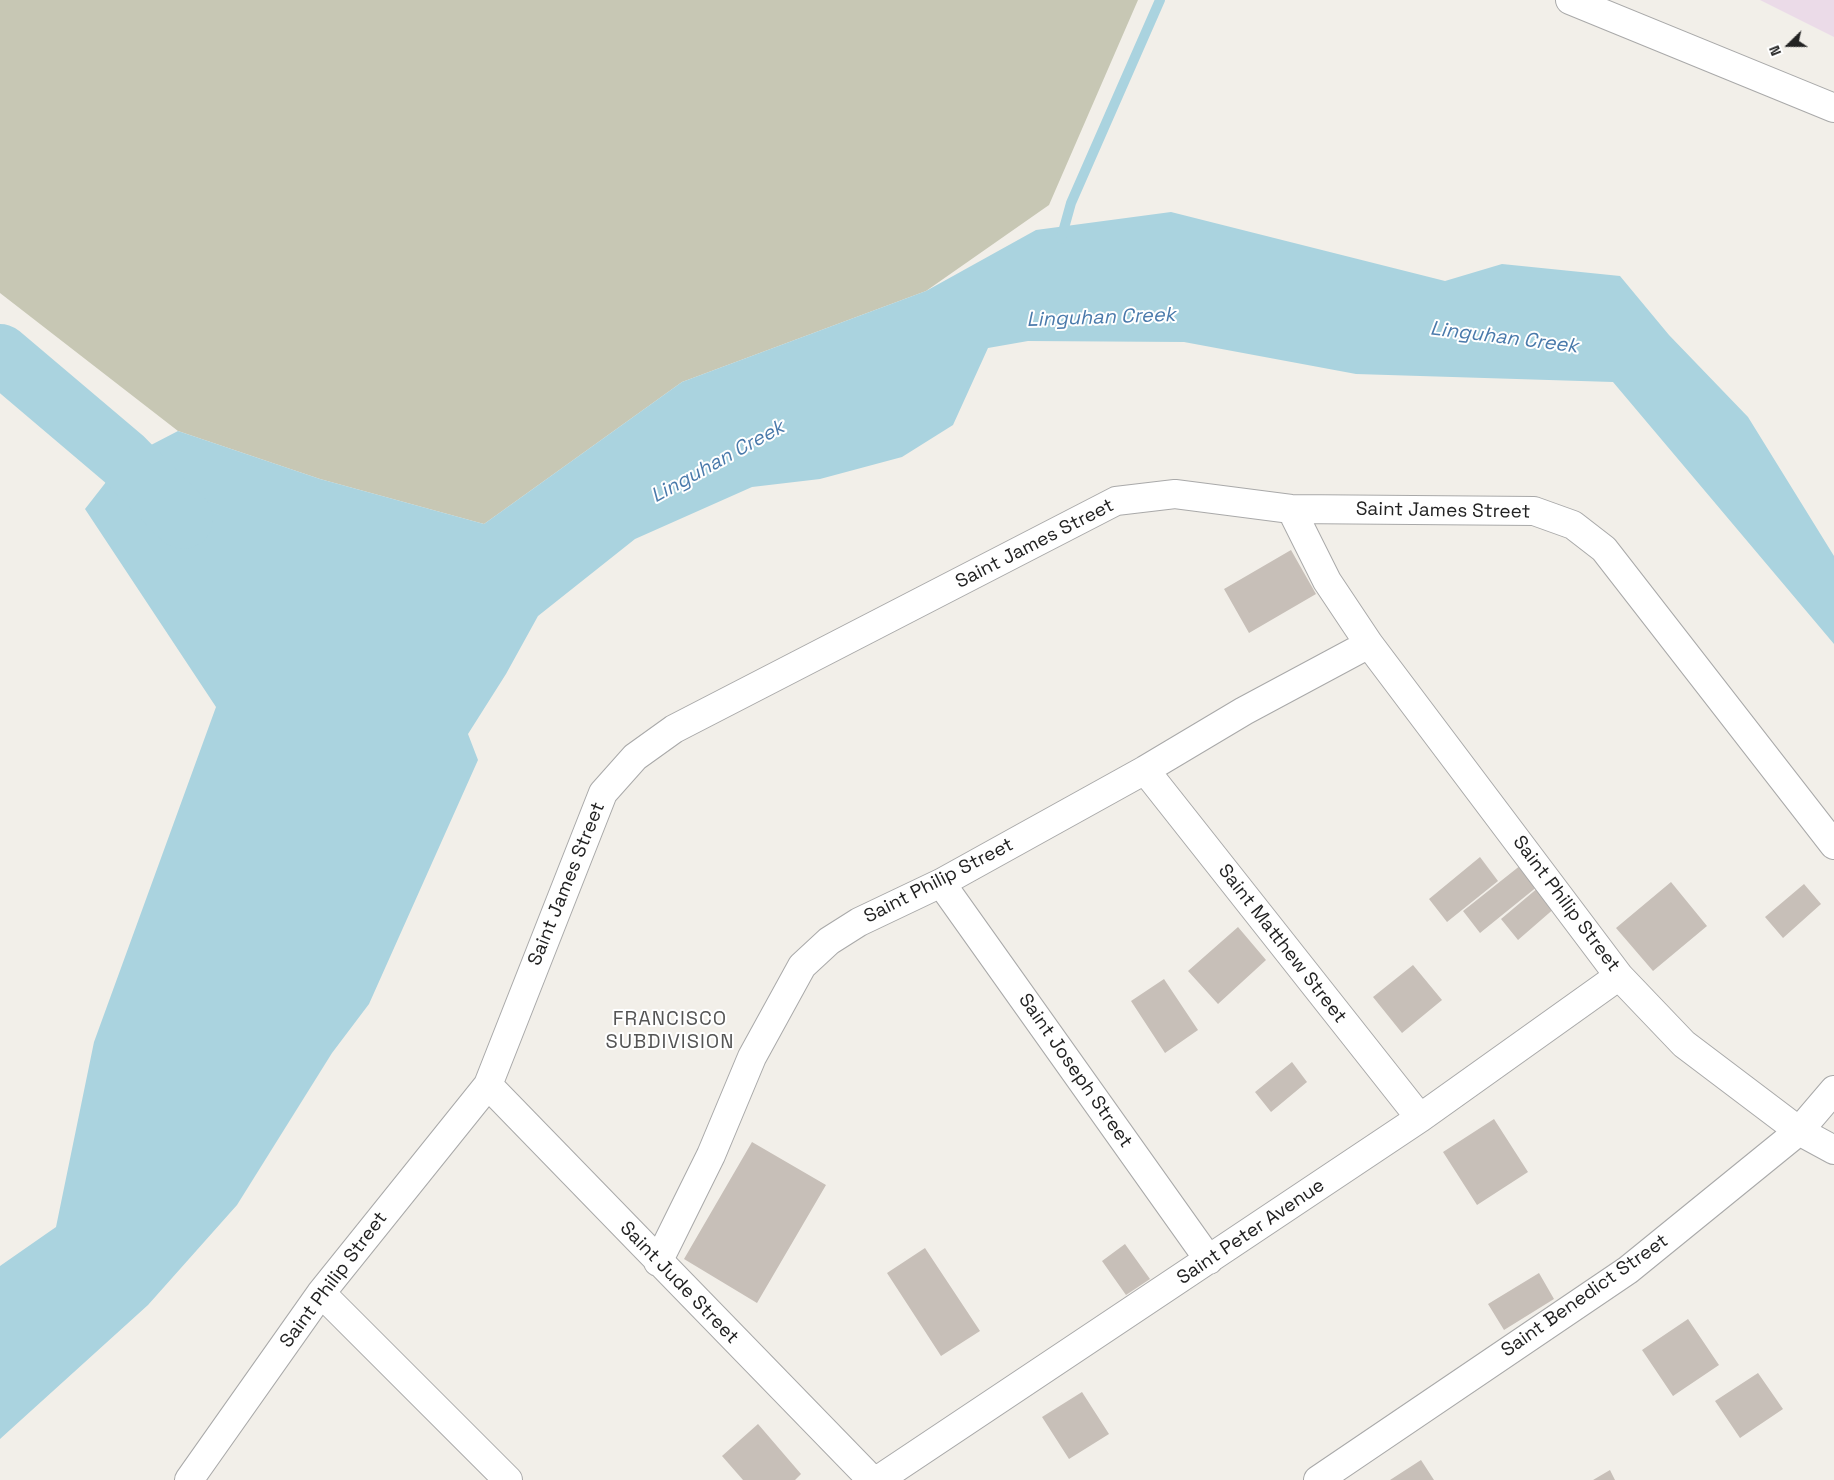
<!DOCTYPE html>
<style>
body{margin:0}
#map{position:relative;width:1834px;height:1480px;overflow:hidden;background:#f2efe9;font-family:"Space Grotesk",sans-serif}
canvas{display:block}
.north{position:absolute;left:1764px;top:20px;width:50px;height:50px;-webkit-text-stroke:4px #fff;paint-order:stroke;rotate:248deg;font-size:14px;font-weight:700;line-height:20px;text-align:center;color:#222}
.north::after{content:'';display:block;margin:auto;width:18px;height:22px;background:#222;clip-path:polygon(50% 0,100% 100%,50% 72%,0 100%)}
</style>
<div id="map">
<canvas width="1834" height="1480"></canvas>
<div class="north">N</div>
</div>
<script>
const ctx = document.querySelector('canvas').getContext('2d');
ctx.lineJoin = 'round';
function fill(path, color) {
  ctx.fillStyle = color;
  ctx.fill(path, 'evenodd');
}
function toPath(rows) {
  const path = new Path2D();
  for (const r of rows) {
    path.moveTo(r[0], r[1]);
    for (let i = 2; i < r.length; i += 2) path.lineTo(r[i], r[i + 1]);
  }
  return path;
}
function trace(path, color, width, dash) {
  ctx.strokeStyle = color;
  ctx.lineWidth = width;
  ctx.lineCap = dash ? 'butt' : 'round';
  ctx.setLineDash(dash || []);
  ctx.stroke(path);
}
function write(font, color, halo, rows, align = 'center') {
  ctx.font = font + ' "Space Grotesk",sans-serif';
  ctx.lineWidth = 4;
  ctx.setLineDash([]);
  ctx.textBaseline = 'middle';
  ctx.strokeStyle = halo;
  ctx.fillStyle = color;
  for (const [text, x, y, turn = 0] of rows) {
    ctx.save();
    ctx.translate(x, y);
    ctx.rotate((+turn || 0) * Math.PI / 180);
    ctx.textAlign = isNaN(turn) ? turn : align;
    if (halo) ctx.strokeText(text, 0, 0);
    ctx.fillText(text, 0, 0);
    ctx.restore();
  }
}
const industrial = toPath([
 [1760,0,1834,0,1834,37]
]);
const construction = toPath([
 [0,0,1138,0,1049,205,926,291,682,382,484,524,320,479,178,431,0,293]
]);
const water = toPath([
 [1171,212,1445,281,1502,264,1620,276,1669,335,1748,417,1834,556,1834,644,1613,382,1356,374,1184,342,1028,341,988,348,953,425,902,457,820,479,752,487,635,539,538,616,506,674,468,734,478,760,369,1004,332,1053,237,1205,148,1305,0,1439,0,1266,56,1227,94,1042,216,707,85,509,124,459,178,431,320,479,484,524,682,382,926,291,1036,230]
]);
const stream = toPath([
 [1061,239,1071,203,1160,0]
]);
const river = toPath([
 [0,354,124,459,183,519]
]);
const building = toPath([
 [1291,550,1316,594,1249,633,1224,589],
 [1480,857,1498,881,1447,922,1429,899],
 [1521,865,1538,886,1480,933,1463,911],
 [1671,882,1707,926,1653,971,1616,928],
 [1804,884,1821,904,1783,938,1765,917],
 [1539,887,1556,907,1518,940,1501,919],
 [1238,927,1266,960,1218,1004,1188,971],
 [1413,965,1442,1000,1402,1033,1373,997],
 [1164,979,1198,1030,1165,1053,1131,1001],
 [1292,1062,1307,1082,1271,1112,1255,1092],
 [1494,1119,1528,1172,1477,1205,1443,1152],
 [752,1142,826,1185,757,1303,684,1259],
 [1125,1244,1150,1279,1126,1295,1102,1261],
 [925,1248,980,1331,941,1356,887,1273],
 [1539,1273,1554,1299,1504,1330,1488,1304],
 [1688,1319,1719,1365,1673,1396,1642,1350],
 [1758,1373,1783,1409,1740,1438,1715,1401],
 [1082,1392,1109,1434,1069,1459,1042,1417],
 [758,1424,801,1474,795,1480,743,1480,722,1456],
 [1421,1460,1434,1480,1390,1480],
 [1610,1470,1615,1480,1593,1480]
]);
const minor = toPath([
 [1570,0,1834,108],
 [1291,509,1327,581,1369,644,1619,976,1684,1044,1799,1131,1834,1150],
 [1145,770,1420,1118],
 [941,883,1209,1260],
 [488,1085,872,1480],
 [658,1262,711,1155,752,1057,802,966,829,941,859,922,941,883,1145,770,1244,711,1369,644],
 [321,1293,508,1480],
 [189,1480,321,1293,488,1085,603,793,635,757,674,729,1116,501,1175,494,1291,509,1534,511,1573,525,1604,549,1834,845],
 [878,1480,1420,1118,1619,976],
 [1318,1480,1628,1270,1799,1131,1834,1090]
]);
const streetNames = [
 ["Saint James Street",1443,511,1],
 ["Saint James Street",1035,544,-27],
 ["Saint Philip Street",939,881,-27],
 ["Saint James Street",567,884,-68],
 ["Saint Philip Street",1566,904,53],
 ["Saint Matthew Street",1282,944,52],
 ["Saint Joseph Street",1075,1071,55],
 ["Saint Peter Avenue",1251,1232,-34],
 ["Saint Philip Street",334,1280,-53],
 ["Saint Jude Street",679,1283,46],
 ["Saint Benedict Street",1585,1296,-35]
];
const waterNames = [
 ["Linguhan Creek",1101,318,-2],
 ["Linguhan Creek",1504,338,7],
 ["Linguhan Creek",718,462,-29]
];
const neighbourhoodNames = [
 ["FRANCISCO",670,1020],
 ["SUBDIVISION",670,1043]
];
fill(industrial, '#ebdbe8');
fill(construction, '#c7c7b4');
fill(water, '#aad3df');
trace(stream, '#aad3df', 10);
trace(river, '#aad3df', 60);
fill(building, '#c7bfb8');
trace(minor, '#a9a9a9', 30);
trace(minor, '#fff', 28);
write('19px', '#222', '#fff', streetNames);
write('italic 20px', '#4a7aab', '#fff', waterNames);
ctx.letterSpacing = '1px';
write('20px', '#555', '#fff', neighbourhoodNames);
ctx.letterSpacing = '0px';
</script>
